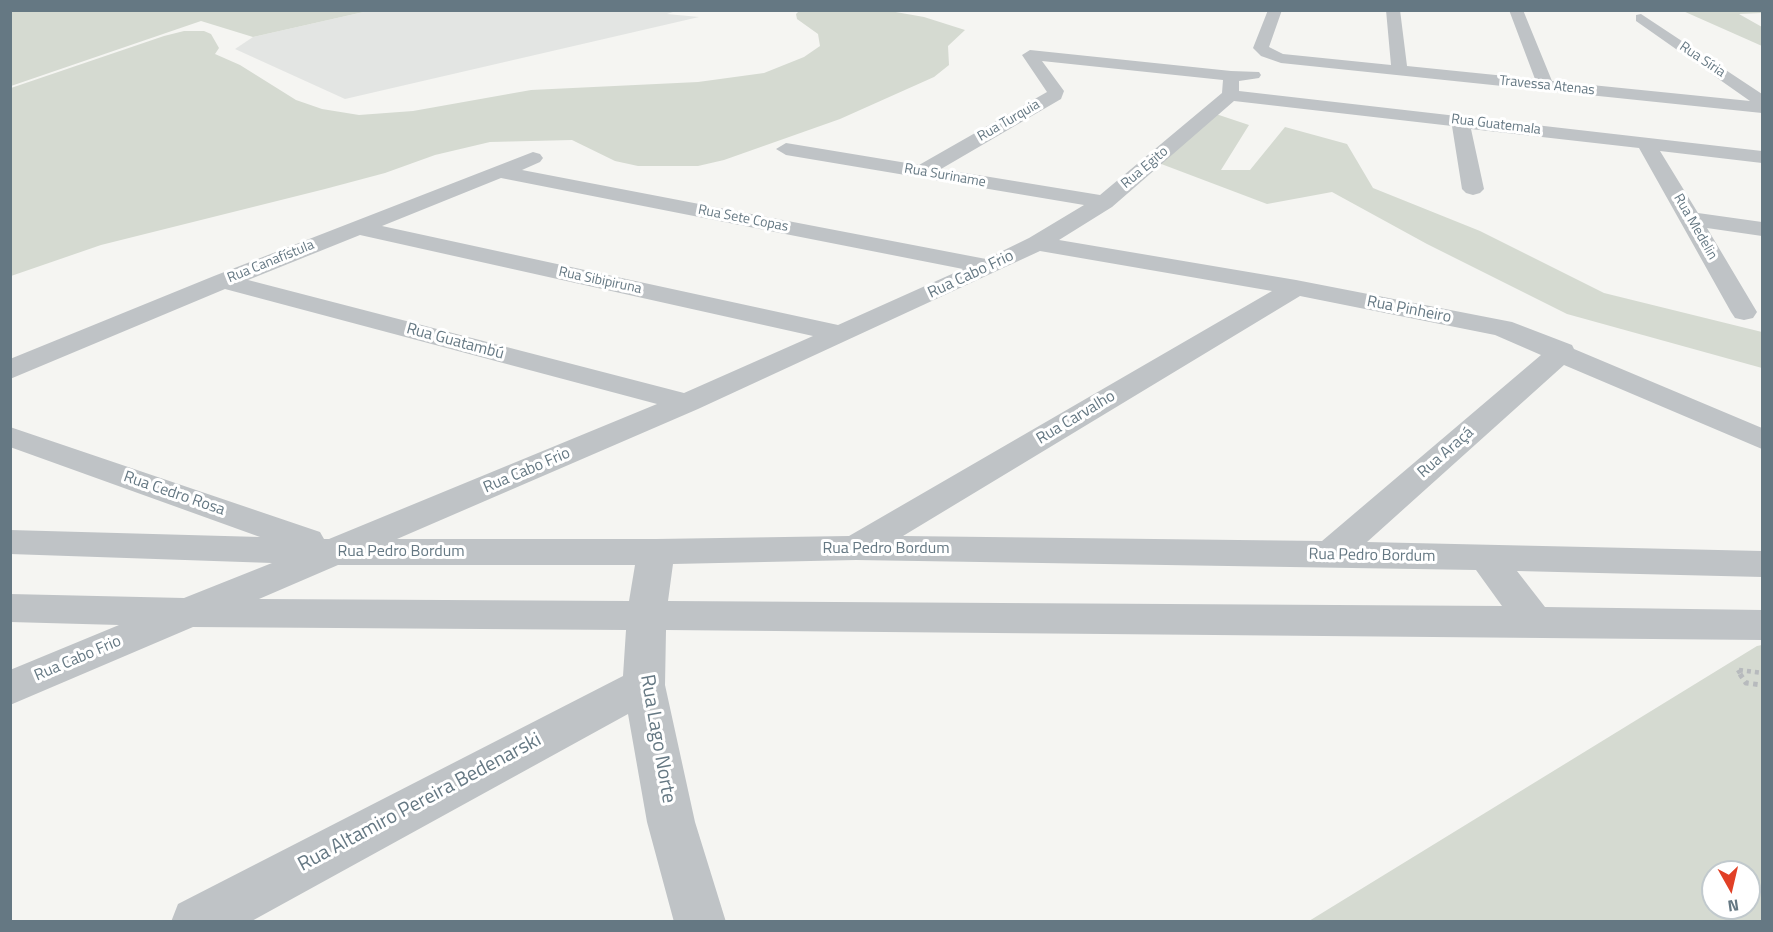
<!DOCTYPE html>
<meta charset="utf-8">
<style>
body{margin:0}
#map{position:relative;width:1773px;height:932px;overflow:hidden;background:#f5f5f2;font-family:"Titillium Web",sans-serif}
canvas{display:block}
.frame{position:absolute;inset:0;border:12px solid #657883;pointer-events:none}
.north{position:absolute;left:1701px;top:860px;width:60px;height:60px;box-sizing:border-box;background:#fff;border:2px solid #c1c9cd;border-radius:50%;rotate:172deg;font-size:16px;font-weight:700;line-height:24px;text-align:center;color:#657883}
.north::after{content:'';display:block;margin:auto;width:21px;height:27px;background:#e14026;clip-path:polygon(50% 0,100% 100%,50% 72%,0 100%)}
</style>
<div id="map">
<canvas width="1773" height="932"></canvas>
<div class="frame"></div>
<div class="north">N</div>
</div>
<script>
const ctx = document.querySelector('canvas').getContext('2d');
ctx.lineJoin = 'round';
function fill(path, color) {
  ctx.fillStyle = color;
  ctx.fill(path, 'evenodd');
}
function toPath(rows) {
  const path = new Path2D();
  for (const r of rows) {
    path.moveTo(r[0], r[1]);
    for (let i = 2; i < r.length; i += 2) path.lineTo(r[i], r[i + 1]);
  }
  return path;
}
function trace(path, color, width, dash) {
  ctx.strokeStyle = color;
  ctx.lineWidth = width;
  ctx.lineCap = dash ? 'butt' : 'round';
  ctx.setLineDash(dash || []);
  ctx.stroke(path);
}
function write(font, color, halo, rows, align = 'center') {
  ctx.font = font + ' "Titillium Web",sans-serif';
  ctx.lineWidth = 6;
  ctx.setLineDash([]);
  ctx.textBaseline = 'middle';
  ctx.strokeStyle = halo;
  ctx.fillStyle = color;
  for (const [text, x, y, turn = 0] of rows) {
    ctx.save();
    ctx.translate(x, y);
    ctx.rotate((+turn || 0) * Math.PI / 180);
    ctx.textAlign = isNaN(turn) ? turn : align;
    if (halo) ctx.strokeText(text, 0, 0);
    ctx.fillText(text, 0, 0);
    ctx.restore();
  }
}
const built = toPath([
 [679,10,667,14,699,17,345,99,235,49,253,37,368,11]
]);
const green = toPath([
 [10,11,11,10,368,11,253,37,201,21,11,86],
 [799,11,890,11,924,17,965,30,948,46,949,65,934,77,840,119,724,160,698,166,638,166,615,161,572,140,490,142,435,155,385,173,325,189,101,245,11,276,11,88,164,36,184,31,204,31,211,34,219,48,215,54,240,65,296,100,322,109,359,115,413,111,531,90,698,82,764,73,804,57,820,46,818,34,797,19,796,14],
 [1683,11,1762,11,1762,13,1739,14,1762,27,1762,46],
 [1216,114,1249,125,1221,170,1250,170,1285,127,1347,144,1373,188,1480,231,1604,293,1762,332,1762,368,1567,314,1427,244,1332,192,1267,204,1156,162],
 [1762,645,1762,921,1309,921,1757,646],
 [1713,872,1749,872,1749,908,1713,908]
]);
const pathFar1 = toPath([
 [1738,670,1741,675],
 [1739,670,1762,673]
]);
const path = toPath([
 [1740,674,1746,683,1762,685]
]);
const minor = toPath([
 [1268,10,1282,10,1269,47,1283,54,1391,65,1386,10,1400,10,1407,66,1535,79,1509,10,1523,10,1552,81,1750,101,1636,21,1636,15,1641,14,1762,94,1762,113,1281,63,1261,56,1253,48,1268,10],
 [1030,50,1231,71,1259,72,1261,75,1259,78,1239,81,1239,91,1762,151,1762,163,1660,151,1698,213,1762,222,1762,236,1707,228,1757,312,1753,318,1744,320,1735,318,1731,312,1639,148,1471,129,1484,189,1480,193,1473,195,1466,193,1462,189,1452,126,1234,101,1112,207,1059,240,1296,280,1512,322,1572,345,1574,349,1762,428,1762,449,1564,365,1367,542,1762,551,1762,577,1517,571,1545,607,1762,610,1762,640,666,630,665,685,695,822,726,922,674,922,647,822,628,714,250,922,171,922,178,904,623,676,626,630,193,627,10,705,10,670,119,625,10,622,10,594,184,598,272,563,10,554,10,530,260,537,10,447,10,427,320,532,324,539,329,539,657,404,225,289,10,379,10,359,214,276,533,152,540,154,543,158,540,162,522,170,986,259,1029,238,1084,205,786,155,776,149,786,143,919,165,1047,92,1022,55,1030,50],
 [1042,61,1223,80,1222,93,1100,195,941,169,1061,99,1064,91,1042,61],
 [501,178,963,269,838,325,382,226,501,178],
 [360,235,813,336,684,393,248,280,360,235],
 [1040,251,1272,291,849,536,656,539,397,539,698,409,1040,251],
 [1300,296,1495,335,1541,355,1322,541,903,536,1300,296],
 [856,560,1476,570,1502,606,668,601,673,564,856,560],
 [338,565,635,565,629,601,259,599,338,565]
]);
const farStreetnames = [
 ["Rua Síria",1702,60,34],
 ["Travessa Atenas",1547,86,6],
 ["Rua Turquia",1009,121,-30],
 ["Rua Guatemala",1496,125,7],
 ["Rua Egito",1145,168,-40],
 ["Rua Suriname",945,176,10],
 ["Rua Sete Copas",743,219,11],
 ["Rua Medelin",1695,227,60],
 ["Rua Canafístula",271,262,-22],
 ["Rua Sibipiruna",600,281,12]
];
const streetNames = [
 ["Rua Cabo Frio",971,275,-25],
 ["Rua Pinheiro",1409,310,11],
 ["Rua Guatambú",455,342,15],
 ["Rua Carvalho",1076,418,-31],
 ["Rua Araçá",1446,453,-41],
 ["Rua Cabo Frio",527,471,-23],
 ["Rua Cedro Rosa",174,494,19],
 ["Rua Pedro Bordum",886,549],
 ["Rua Pedro Bordum",401,552],
 ["Rua Pedro Bordum",1372,556,1],
 ["Rua Cabo Frio",78,659,-23]
];
const nearStreetnames = [
 ["Rua Lago Norte",657,739,80],
 ["Rua Altamiro Pereira Bedenarski",420,803,-28]
];
fill(built, '#e3e5e3');
fill(green, '#d5dad1');
trace(pathFar1, '#b7babd', 4.5, [4, 4]);
trace(path, '#b7babd', 5, [4.5, 4.5]);
fill(minor, '#bfc3c6');
write('14px', '#657883', '#fff', farStreetnames);
write('16px', '#657883', '#fff', streetNames);
write('20px', '#657883', '#fff', nearStreetnames);
</script>
